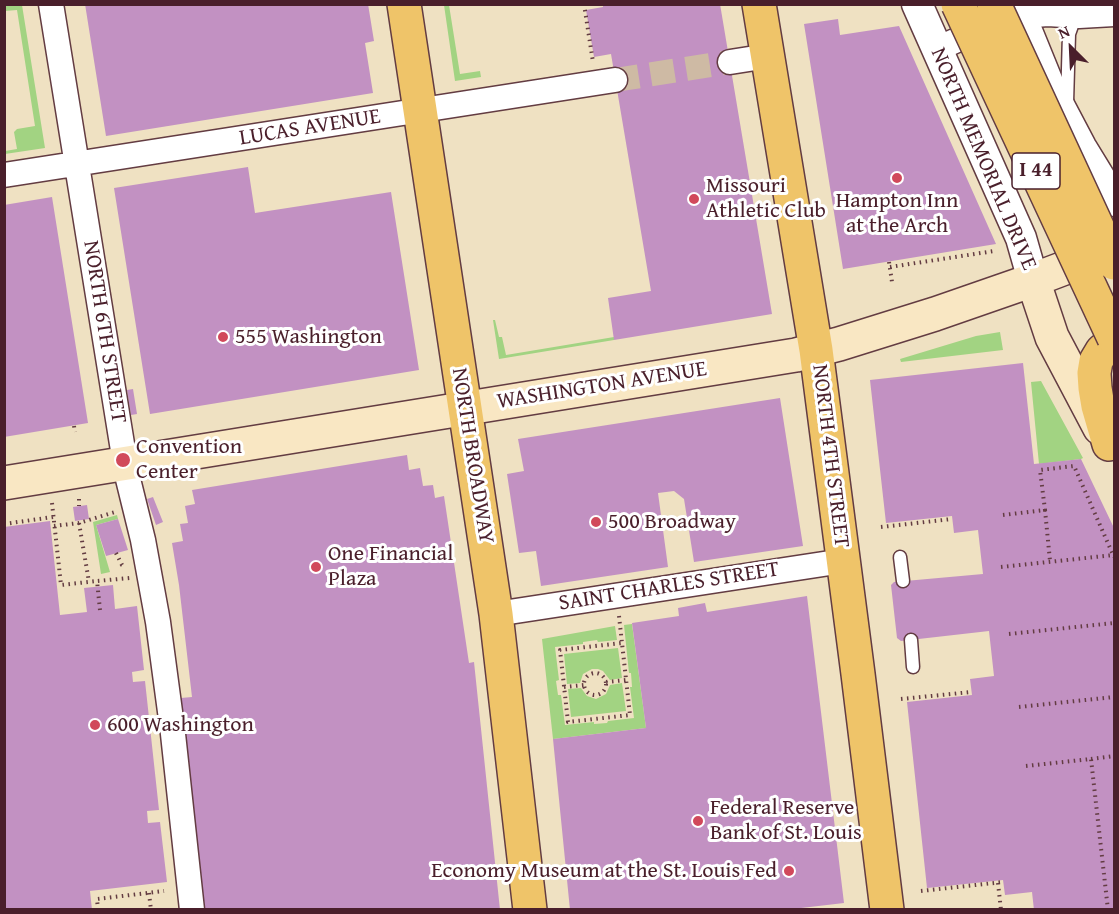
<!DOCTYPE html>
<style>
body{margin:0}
#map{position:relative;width:1119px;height:914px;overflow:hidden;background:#efe1c2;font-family:"Gentium Book Plus",serif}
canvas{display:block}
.frame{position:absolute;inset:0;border:6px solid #4a1f2b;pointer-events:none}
.north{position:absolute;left:1041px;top:18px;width:60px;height:60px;-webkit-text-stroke:4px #fff;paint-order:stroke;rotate:336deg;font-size:16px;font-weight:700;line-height:24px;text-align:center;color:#4a1f2b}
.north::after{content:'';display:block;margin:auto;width:21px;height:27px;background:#4a1f2b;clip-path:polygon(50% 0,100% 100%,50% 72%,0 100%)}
</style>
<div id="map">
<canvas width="1119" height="914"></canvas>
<div class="frame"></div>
<div class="north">N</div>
</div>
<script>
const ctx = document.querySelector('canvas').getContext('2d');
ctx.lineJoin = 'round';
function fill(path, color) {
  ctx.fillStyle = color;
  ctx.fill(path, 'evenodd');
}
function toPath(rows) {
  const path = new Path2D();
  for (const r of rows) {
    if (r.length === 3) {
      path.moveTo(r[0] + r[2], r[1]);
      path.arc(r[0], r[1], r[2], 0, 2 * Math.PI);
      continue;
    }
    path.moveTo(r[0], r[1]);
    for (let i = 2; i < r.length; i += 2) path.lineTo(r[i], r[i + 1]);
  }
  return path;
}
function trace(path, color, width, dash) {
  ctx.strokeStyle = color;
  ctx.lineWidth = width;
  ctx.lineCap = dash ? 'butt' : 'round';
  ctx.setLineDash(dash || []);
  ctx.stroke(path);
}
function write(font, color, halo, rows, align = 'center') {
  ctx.font = font + ' "Gentium Book Plus",serif';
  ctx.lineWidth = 6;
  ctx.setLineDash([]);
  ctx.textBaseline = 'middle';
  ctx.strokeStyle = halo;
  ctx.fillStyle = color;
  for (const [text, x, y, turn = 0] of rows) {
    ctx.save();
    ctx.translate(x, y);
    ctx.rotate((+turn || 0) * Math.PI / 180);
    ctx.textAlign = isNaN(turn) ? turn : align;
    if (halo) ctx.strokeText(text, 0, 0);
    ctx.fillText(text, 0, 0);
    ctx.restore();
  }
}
const green = toPath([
 [5,4,22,5,45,148,5,154,5,151,17,149,14,132,17,129,35,126,17,10,5,11],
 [444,5,449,5,460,74,480,71,481,77,455,81],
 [493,320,495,320,499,337,502,337,506,355,614,337,614,340,499,359],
 [1000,332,1003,350,901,362,900,359,976,336],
 [1041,381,1083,458,1081,459,1039,464,1031,382],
 [117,515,118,519,96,525,110,572,101,574,93,522],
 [632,624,646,728,553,739,542,639,615,626,617,640,598,642,597,640,583,642,583,644,555,647,559,680,556,681,558,695,561,695,565,725,594,722,594,724,607,723,608,721,634,718,630,687,632,687,631,673,629,673,624,625],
 [618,648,622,678,610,680,603,671,598,669,592,669,583,674,580,683,567,684,564,654],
 [622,683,626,711,571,717,568,689,581,688,587,696,596,699,606,694,610,685]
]);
const building = toPath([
 [85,4,368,4,374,41,365,43,373,93,106,136],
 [603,4,720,4,772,314,614,340,608,298,651,291,611,54,594,57,586,10,603,7],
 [838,19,840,35,899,26,996,244,843,269,804,24],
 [248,167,255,213,391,192,419,370,150,414,114,188],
 [52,197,88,423,4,437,4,205],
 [1023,363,1034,464,1081,459,1114,528,1114,910,1034,910,1032,892,1005,895,1003,880,927,888,907,702,972,695,970,679,994,676,989,631,901,641,897,638,891,585,894,582,983,574,978,530,954,533,952,516,886,523,870,380],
 [133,389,137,414,131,415,127,390],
 [780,398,803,546,694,562,684,499,674,491,658,493,668,567,541,586,536,551,519,553,507,474,524,471,518,439],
 [407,455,409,470,420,468,423,486,433,485,435,498,444,496,469,663,474,662,500,910,205,910,181,698,192,697,179,585,172,543,183,541,180,524,188,523,185,506,195,504,192,490],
 [153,497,163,522,156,525,147,499],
 [87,505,89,519,75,521,73,507],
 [118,519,128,550,106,556,96,525],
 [50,521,60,615,87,612,84,588,113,585,115,609,137,606,144,670,132,672,133,682,145,681,159,810,147,811,148,823,160,822,167,882,90,891,92,910,4,910,4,527],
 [807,596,844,903,784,910,570,910,553,739,646,728,632,623,679,616,678,608,705,603,707,612]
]);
const minorTunnel = toPath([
 [615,80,730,62]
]);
const path = toPath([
 [584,4,593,62],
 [889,262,892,282],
 [890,267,994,251],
 [74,426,75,432],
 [79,499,79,506],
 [52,503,61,585,97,581],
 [1045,510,1050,561],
 [1003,515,1045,510,1040,470,1074,466,1114,557],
 [79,523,89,582],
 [4,524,53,517],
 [54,526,79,523,115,512],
 [881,527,952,519],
 [116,553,122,565,126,567],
 [1001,567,1114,555],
 [100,610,97,581,130,578],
 [619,616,630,715,568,722,560,650,622,643],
 [1009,634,1114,623],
 [595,684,11],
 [606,682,626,680],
 [564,687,584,685],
 [901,699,971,692],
 [1019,707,1114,697],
 [1091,759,1114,756],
 [1026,766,1091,759,1108,910],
 [998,883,1001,910],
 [921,891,1003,882],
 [149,893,151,910],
 [98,910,97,899,164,891]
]);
const service = toPath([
 [1067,103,1069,34,1074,20,1079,16],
 [900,557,903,581],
 [911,640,913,667]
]);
const minor = toPath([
 [51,4,127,475,143,540,158,622,173,734,192,910],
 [937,49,995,23,1021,16,1048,14,1079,16,1114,14],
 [730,62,768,56],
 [4,175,615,80],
 [496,614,843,561]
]);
const tertiary = toPath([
 [917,4,1021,238,1033,280],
 [1016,4,1051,90,1081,147,1114,201]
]);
const secondary = toPath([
 [1033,280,1052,337,1100,428],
 [4,483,796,355,839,344,935,314,1033,280,1104,253]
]);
const primary = toPath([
 [404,4,496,614,530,910],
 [759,4,816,350,858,674,887,910]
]);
const motorway = toPath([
 [1109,444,1098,406,1095,388,1094,373,1096,361,1102,351,1114,341]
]);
const motorwayBridge = toPath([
 [958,4,1114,338],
 [994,4,1114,263]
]);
const markers = [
 [897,178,6,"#d1495b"],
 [694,199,6,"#d1495b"],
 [223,337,6,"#d1495b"],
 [123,460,8,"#d1495b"],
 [596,522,6,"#d1495b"],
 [316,567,6,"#d1495b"],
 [95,725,6,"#d1495b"],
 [698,821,6,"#d1495b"],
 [789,871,6,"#d1495b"]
];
const shields = [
 [1036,171,48]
];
const shieldNames = [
 ["I 44",1036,171]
];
const streetNames = [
 ["LUCAS AVENUE",310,128,-9],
 ["NORTH MEMORIAL DRIVE",983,159,67],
 ["NORTH 6TH STREET",104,332,81],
 ["WASHINGTON AVENUE",602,386,-9],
 ["NORTH BROADWAY",472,456,81],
 ["NORTH 4TH STREET",830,456,83],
 ["SAINT CHARLES STREET",669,587,-9]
];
const poiNames = [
 ["Missouri",706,186],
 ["Athletic Club",706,211],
 ["Hampton Inn",897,201,"center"],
 ["at the Arch",897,226,"center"],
 ["555 Washington",235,337],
 ["Convention",136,447],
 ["Center",136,472],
 ["500 Broadway",608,522],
 ["One Financial",328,554],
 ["Plaza",328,579],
 ["600 Washington",107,725],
 ["Federal Reserve",710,808],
 ["Bank of St. Louis",710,833],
 ["Economy Museum at the St. Louis Fed",777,871,"right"]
];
fill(green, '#a2d382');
fill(building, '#c291c2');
trace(minorTunnel, '#cebaa4', 24, [24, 12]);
trace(service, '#633c42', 15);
trace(minor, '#633c42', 27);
trace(tertiary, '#633c42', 33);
trace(secondary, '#633c42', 36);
trace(primary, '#633c42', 36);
trace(motorway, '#633c42', 36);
trace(path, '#633c42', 4, [1.5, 4.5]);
trace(service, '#fff', 12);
trace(minor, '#fff', 24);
trace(tertiary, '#fff', 30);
trace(secondary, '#f9e7c3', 33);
trace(primary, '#efc469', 33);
trace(motorway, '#efc469', 33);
trace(motorwayBridge, '#633c42', 36, []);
trace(motorwayBridge, '#efc469', 33);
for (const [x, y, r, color] of markers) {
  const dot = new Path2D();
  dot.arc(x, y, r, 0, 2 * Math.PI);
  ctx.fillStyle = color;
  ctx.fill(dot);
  trace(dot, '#fff', 2);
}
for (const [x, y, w] of shields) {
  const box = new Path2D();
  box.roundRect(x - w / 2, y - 18, w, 36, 4.5);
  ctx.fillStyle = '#fff';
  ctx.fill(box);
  trace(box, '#4a1f2b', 1.5);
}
write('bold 21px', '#4a1f2b', null, shieldNames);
write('22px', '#4a1f2b', '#fff', streetNames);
write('22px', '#4a1f2b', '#fff', poiNames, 'left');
</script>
